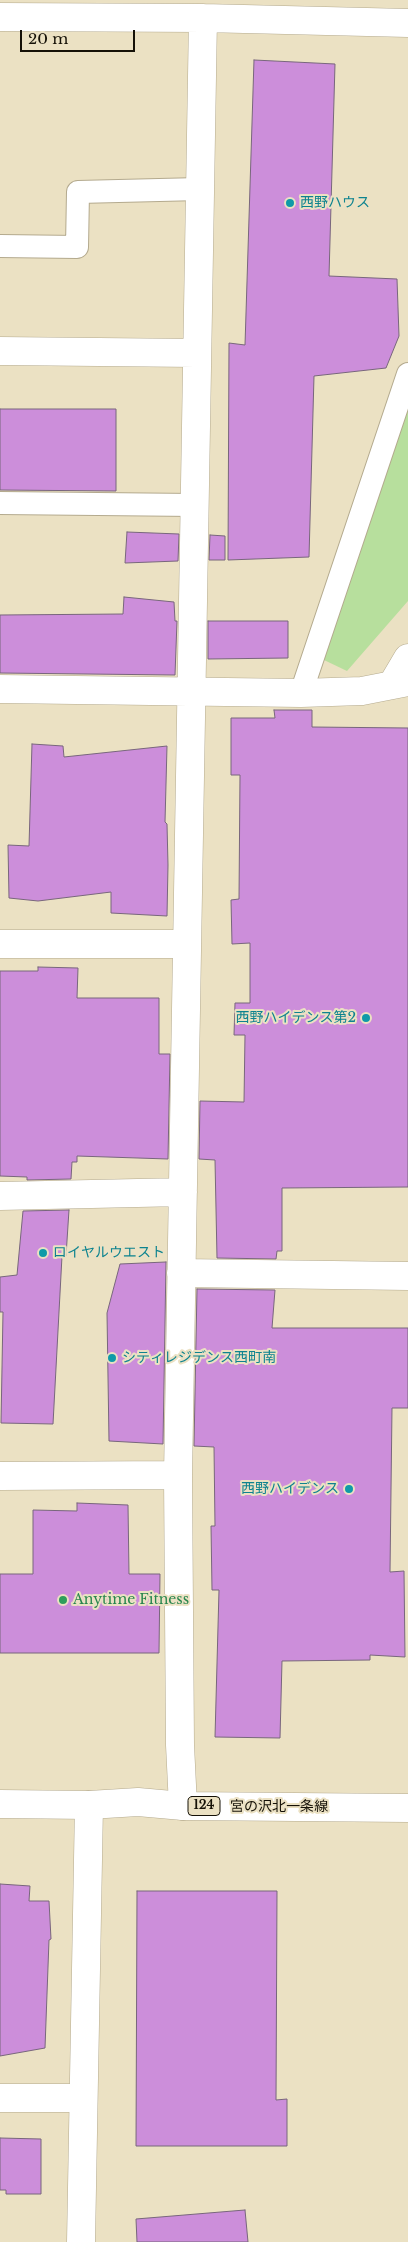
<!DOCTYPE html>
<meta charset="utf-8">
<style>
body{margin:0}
#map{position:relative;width:408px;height:2242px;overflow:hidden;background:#ebe1c3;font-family:"Libre Baskerville",serif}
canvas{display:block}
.scale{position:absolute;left:20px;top:30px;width:115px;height:22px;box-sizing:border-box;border:2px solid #151107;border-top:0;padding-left:6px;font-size:15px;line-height:18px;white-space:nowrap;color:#151107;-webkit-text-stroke:4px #ebe1c3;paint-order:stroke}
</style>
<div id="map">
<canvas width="408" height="2242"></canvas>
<div class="scale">20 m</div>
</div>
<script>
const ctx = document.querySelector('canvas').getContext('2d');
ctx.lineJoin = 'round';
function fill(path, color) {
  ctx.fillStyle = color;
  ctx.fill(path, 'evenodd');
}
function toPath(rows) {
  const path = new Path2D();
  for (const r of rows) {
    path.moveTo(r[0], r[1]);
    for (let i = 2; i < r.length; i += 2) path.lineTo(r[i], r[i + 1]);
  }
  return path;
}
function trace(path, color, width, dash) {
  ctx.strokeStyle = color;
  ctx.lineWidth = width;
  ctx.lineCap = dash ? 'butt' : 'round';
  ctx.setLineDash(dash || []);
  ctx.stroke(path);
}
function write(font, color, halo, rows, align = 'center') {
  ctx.font = font + ' "Libre Baskerville","Noto Sans JP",serif';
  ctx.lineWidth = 4;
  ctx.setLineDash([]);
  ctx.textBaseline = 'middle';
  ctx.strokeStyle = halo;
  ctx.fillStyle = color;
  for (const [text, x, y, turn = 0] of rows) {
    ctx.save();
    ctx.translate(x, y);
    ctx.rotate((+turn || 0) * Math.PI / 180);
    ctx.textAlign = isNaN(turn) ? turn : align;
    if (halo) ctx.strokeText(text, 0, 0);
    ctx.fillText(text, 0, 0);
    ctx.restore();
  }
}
const green = toPath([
 [408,406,408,601,347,671,324,660]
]);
const building = toPath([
 [254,60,335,64,329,276,397,279,399,336,386,368,314,376,309,557,228,560,229,343,245,345,254,60],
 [0,409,116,409,116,491,0,490,0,409],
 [127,532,179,534,178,561,125,563,127,532],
 [210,535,225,536,225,560,209,560,210,535],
 [124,597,174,602,175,621,177,621,175,675,0,673,0,615,123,614,124,597],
 [208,621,288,621,288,658,208,659,208,621],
 [274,710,312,710,312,727,408,728,408,1187,282,1188,282,1251,277,1251,276,1259,217,1258,215,1160,199,1159,200,1101,244,1102,245,1035,234,1035,235,1003,250,1003,250,943,232,944,231,900,239,899,240,775,231,775,231,718,275,718,274,710],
 [32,744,63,746,64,757,167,746,165,822,167,824,168,865,167,916,111,913,111,892,38,901,9,898,8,845,29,846,32,744],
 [38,967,78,968,77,998,159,998,159,1054,170,1054,168,1159,77,1156,77,1162,72,1162,71,1179,27,1180,27,1177,0,1176,0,971,38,971,38,967],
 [69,1210,66,1256,62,1256,53,1424,1,1423,3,1312,0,1312,0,1277,17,1275,23,1211,69,1210],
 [166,1262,163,1444,109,1441,107,1313,120,1264,166,1262],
 [197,1289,275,1290,272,1328,408,1328,408,1408,392,1408,390,1572,404,1571,405,1657,370,1655,370,1660,282,1661,280,1738,215,1737,219,1590,212,1590,211,1526,215,1526,214,1447,194,1446,197,1289],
 [77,1503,128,1505,129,1574,160,1574,159,1653,0,1653,0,1574,33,1574,33,1510,77,1511,77,1503],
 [0,1884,30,1886,29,1901,49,1901,51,1939,49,1940,45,2048,0,2056,0,1884],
 [137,1891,277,1891,276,2100,287,2099,287,2146,136,2146,137,1891],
 [0,2138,41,2139,41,2194,6,2194,6,2190,0,2190,0,2138],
 [245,2210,248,2242,137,2242,136,2219,245,2210]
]);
const lane = toPath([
 [0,246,77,247,78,192,200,189],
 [0,503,195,505],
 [301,693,408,374]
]);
const street = toPath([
 [0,17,203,18,408,23],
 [0,351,196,353],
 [392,685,408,658],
 [0,689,301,693,362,691,408,682],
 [0,944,187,944],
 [0,1196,183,1192],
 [181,1273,408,1276],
 [0,1476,178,1475],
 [183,1806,180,1745,178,1475,203,18],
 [0,2098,82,2098],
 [81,2242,89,1805]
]);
const primary = toPath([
 [0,1804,89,1805,138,1802,183,1806,408,1808]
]);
const markers = [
 [290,203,5,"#0f9aa8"],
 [366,1018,5,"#0f9aa8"],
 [43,1253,5,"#0f9aa8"],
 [112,1358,5,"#0f9aa8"],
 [349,1489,5,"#0f9aa8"],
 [63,1600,5,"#2e9e5b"]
];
const shields = [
 [204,1806,32]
];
const shieldNames = [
 ["124",204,1806]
];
const cultureNames = [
 ["西野ハウス",300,203],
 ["西野ハイデンス第2",356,1018,"right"],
 ["ロイヤルウエスト",53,1253],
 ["シティレジデンス西町南",122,1358],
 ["西野ハイデンス",339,1489,"right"]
];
const leisureNames = [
 ["Anytime Fitness",73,1600]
];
const streetNames = [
 ["宮の沢北一条線",279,1807]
];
fill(green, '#b7df9d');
fill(building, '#cc8eda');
trace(building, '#78667c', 1);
trace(lane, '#b4aa8e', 24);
trace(street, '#b4aa8e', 29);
trace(primary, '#b4aa8e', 29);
trace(lane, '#fff', 22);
trace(street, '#fff', 28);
trace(primary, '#fff', 28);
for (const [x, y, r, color] of markers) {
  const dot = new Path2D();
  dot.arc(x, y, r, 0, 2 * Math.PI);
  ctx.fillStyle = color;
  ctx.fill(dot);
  trace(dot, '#ebe1c3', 2);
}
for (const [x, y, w] of shields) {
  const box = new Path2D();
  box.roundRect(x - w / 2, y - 9.5, w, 19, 4);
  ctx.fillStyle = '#ebe1c3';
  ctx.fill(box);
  trace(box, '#151107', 1);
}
write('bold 12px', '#151107', null, shieldNames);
write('14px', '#0d838f', '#ebe1c3', cultureNames, 'left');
write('14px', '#27864d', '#ebe1c3', leisureNames, 'left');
write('14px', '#151107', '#ebe1c3', streetNames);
</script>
